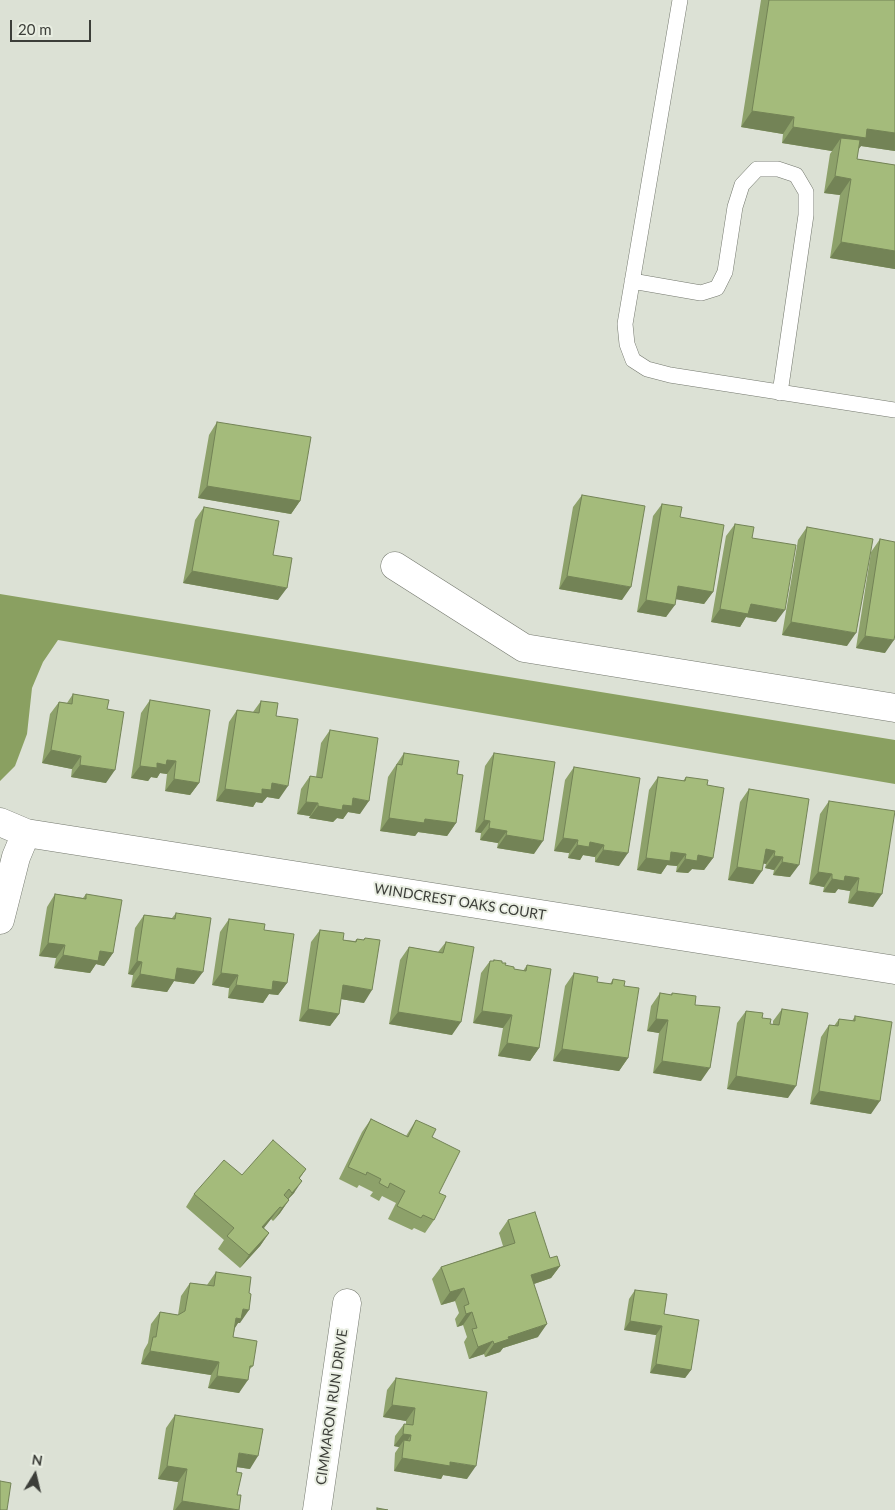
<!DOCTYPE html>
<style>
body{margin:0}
#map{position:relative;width:895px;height:1510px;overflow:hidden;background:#dce1d5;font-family:Lato,sans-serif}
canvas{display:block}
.north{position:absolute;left:10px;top:1450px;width:50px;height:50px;-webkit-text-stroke:4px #e9eee2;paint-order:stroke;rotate:9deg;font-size:14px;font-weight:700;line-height:20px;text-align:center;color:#3c3e39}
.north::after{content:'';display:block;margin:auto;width:18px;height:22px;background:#3c3e39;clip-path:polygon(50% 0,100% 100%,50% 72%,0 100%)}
.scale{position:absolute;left:10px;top:20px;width:81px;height:22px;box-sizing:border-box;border:2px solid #3c3e39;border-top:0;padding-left:6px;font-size:15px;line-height:18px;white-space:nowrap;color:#3c3e39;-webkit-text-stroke:4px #e9eee2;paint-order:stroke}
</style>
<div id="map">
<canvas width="895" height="1510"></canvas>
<div class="north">N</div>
<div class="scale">20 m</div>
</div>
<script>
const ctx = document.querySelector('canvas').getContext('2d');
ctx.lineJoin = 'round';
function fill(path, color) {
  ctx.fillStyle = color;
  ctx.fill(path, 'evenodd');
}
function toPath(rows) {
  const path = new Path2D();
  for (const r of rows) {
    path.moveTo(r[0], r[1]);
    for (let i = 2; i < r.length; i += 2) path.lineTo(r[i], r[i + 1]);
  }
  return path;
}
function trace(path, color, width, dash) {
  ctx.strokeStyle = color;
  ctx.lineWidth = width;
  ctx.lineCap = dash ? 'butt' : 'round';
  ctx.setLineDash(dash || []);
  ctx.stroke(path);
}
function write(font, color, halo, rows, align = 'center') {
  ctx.font = font + ' Lato,sans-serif';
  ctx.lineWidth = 4;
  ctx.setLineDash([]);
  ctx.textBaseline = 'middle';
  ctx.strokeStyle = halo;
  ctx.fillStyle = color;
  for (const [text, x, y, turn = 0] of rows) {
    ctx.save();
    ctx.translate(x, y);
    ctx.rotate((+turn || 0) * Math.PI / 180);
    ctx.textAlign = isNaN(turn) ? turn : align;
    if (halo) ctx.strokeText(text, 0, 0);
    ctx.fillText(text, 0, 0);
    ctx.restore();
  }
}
const water = toPath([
 [0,594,895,740,895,784,58,640,43,662,32,688,27,734,15,766,0,781]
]);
const lane = toPath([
 [680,0,625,324,627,344,633,360,647,369,670,375,895,410],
 [632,281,701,293,717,288,725,272,735,207,742,185,757,169,778,169,796,175,806,192,806,215,780,393]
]);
const street = toPath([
 [395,566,524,648,895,708],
 [0,822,26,833,895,970],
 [0,920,16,857,26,833],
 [317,1510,347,1303]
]);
const wall = toPath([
 [761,0,895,0,895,151,861,146,858,149,857,159,895,165,895,269,830,258,840,195,824,193,830,154,832,151,782,143,783,134,741,127],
 [217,422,300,501,291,514,198,498,209,435],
 [582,495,622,600,559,589,573,507],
 [662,504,680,517,713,592,704,604,676,599,666,617,637,612,653,516],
 [204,507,273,555,278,600,183,583,195,520],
 [735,524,776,622,746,617,740,627,711,622,726,536],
 [807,527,847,646,782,635,798,540],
 [880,539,885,653,856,648,871,552],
 [73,694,107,709,106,783,71,777,72,769,42,763,50,714,59,702,67,703],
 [150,700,199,783,190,795,165,791,167,774,160,773,157,778,151,777,148,781,131,778,141,713],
 [261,701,276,716,279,799,267,797,262,803,256,802,253,807,216,801,229,722,237,710,253,712],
 [330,730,360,814,348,812,343,819,337,818,333,822,309,818,310,816,297,814,301,789,310,776,316,777,321,743],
 [404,753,457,774,456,823,447,836,418,832,415,836,380,831,388,777],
 [494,753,534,854,497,848,498,843,480,840,481,833,475,832,485,766],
 [574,767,619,866,595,862,595,857,583,855,580,860,568,858,569,853,554,851,565,780],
 [658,777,683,781,686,777,707,785,713,858,704,870,692,869,688,873,676,872,677,866,667,865,661,874,637,870,649,790],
 [749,789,809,799,790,877,773,875,774,870,765,868,766,864,763,863,753,884,728,880,740,802],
 [829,801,873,907,848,903,850,891,838,889,835,893,823,892,824,887,809,884,820,814],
 [55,894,83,898,86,894,113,953,104,966,96,964,90,973,54,968,56,958,39,956,47,907],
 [176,913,194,984,174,981,167,992,131,987,133,975,128,974,135,928,144,915,172,918],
 [229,919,264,930,287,983,278,995,269,994,263,1003,228,998,229,988,212,985,220,932],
 [320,930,343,940,355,941,357,939,363,940,365,938,364,1003,341,999,339,1014,330,1026,299,1021,311,942],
 [446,942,452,1035,389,1024,400,960,409,947,438,952],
 [494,960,502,963,505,965,514,969,523,971,527,965,539,1048,530,1061,498,1056,503,1028,473,1023,481,973,490,961,493,961],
 [574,973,597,982,610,984,613,979,624,986,628,1058,619,1071,553,1061,565,986],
 [660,993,671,995,672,993,695,1005,701,1081,653,1073,659,1033,647,1031,651,1006],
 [782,1009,788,1098,727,1089,737,1023,746,1011,762,1018,770,1024,773,1024,773,1021],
 [855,1016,871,1114,810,1104,821,1037,829,1025,834,1026,839,1019,852,1021],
 [371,1119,406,1136,416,1120,432,1137,439,1193,434,1220,425,1233,414,1228,412,1230,388,1219,396,1203,382,1196,379,1201,370,1196,373,1192,359,1185,357,1188,339,1179,362,1132],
 [306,1169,300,1178,294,1193,288,1199,289,1200,280,1213,273,1221,271,1219,264,1228,269,1233,260,1246,240,1268,218,1249,224,1240,186,1207,194,1194,242,1175],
 [508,1220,550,1258,560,1266,551,1278,534,1284,538,1337,503,1348,500,1352,485,1357,484,1354,469,1359,464,1342,467,1337,463,1325,457,1327,455,1319,459,1313,455,1301,441,1305,432,1279,441,1267,503,1246,499,1233],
 [216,1272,240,1323,238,1323,235,1328,233,1337,253,1366,249,1370,239,1393,208,1388,211,1375,141,1364,144,1350,148,1343,151,1324,160,1312,178,1315,181,1296,190,1283,207,1285],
 [635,1290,664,1314,691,1370,685,1378,650,1373,656,1335,624,1330,629,1299],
 [396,1378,467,1479,443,1475,441,1479,394,1471,395,1453,399,1447,394,1446,395,1436,404,1424,406,1424,406,1421,383,1417,387,1390],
 [175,1415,250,1469,237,1467,236,1472,238,1510,173,1510,178,1482,158,1479,166,1428]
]);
const shadedWall = toPath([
 [752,111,794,117,783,134,741,127],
 [793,127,867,129,895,133,895,151,861,146,855,154,841,138,832,151,782,143],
 [835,176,851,179,840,195,824,193],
 [841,242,895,251,895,269,830,258],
 [207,486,300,501,291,514,198,498],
 [192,571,287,588,278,600,183,583],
 [567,576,631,587,622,600,559,589],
 [678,586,713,592,704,604,669,598],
 [646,600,675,605,666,617,637,612],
 [751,604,785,610,776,622,746,617,740,627,711,622,720,609],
 [791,622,856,633,847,646,782,635],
 [865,636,894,640,885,653,856,648],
 [51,750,81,756,72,769,42,763],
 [167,760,176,761,167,774,160,773,157,778,151,777,148,781,131,778,140,766,157,763],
 [80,765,115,770,106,783,71,777],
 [174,779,199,783,190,795,165,791],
 [272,783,288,786,279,799,267,797,262,803,256,802,253,807,216,801,225,789,262,789],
 [353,798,369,801,360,814,348,812,343,819,337,818,333,822,309,818,318,806,343,805],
 [306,802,318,803,310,816,297,814],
 [389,818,425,819,456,823,447,836,418,832,415,836,380,831],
 [484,820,490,821,481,833,475,832],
 [489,828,507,831,498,843,480,840],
 [506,835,543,841,534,854,497,848],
 [563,838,578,840,569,853,554,851],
 [590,842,604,845,595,857,583,855,580,860,568,858,577,845],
 [766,849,775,851,766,864,757,862],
 [603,850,628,853,619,866,595,862],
 [671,852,686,854,677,866,667,865,661,874,637,870,646,858],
 [698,855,713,858,704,870,692,869,688,873,676,872,685,859],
 [774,856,783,857,774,870,765,868],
 [782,862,799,865,790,877,773,875],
 [737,867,762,871,753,884,728,880],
 [818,872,832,874,824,887,809,884],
 [845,876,859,878,850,891,838,889,835,893,823,892,832,879],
 [857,891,882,894,873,907,848,903],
 [48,943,65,945,56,958,39,956],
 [100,951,113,953,104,966,96,964,90,973,54,968,63,955],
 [137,961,142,962,133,975,128,974],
 [177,968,203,972,194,984,174,981,167,992,131,987,140,974],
 [221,973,238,975,229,988,212,985],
 [273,981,287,983,278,995,269,994,263,1003,228,998,236,985],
 [343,985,372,990,364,1003,335,998],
 [308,1009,339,1014,330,1026,299,1021],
 [482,1011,512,1015,503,1028,473,1023],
 [398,1012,461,1022,452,1035,389,1024],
 [656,1019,668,1020,659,1033,647,1031],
 [507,1043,539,1048,530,1061,498,1056],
 [562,1049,628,1058,619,1071,553,1061],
 [662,1061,710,1068,701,1081,653,1073],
 [736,1076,796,1086,788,1098,727,1089],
 [819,1091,880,1101,871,1114,810,1104],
 [302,1181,294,1193,283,1205,292,1193],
 [289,1200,280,1213,273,1221,282,1208],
 [280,1207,271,1219,254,1240,262,1227],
 [269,1233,260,1246,240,1268,249,1255],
 [560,1266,551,1278,522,1288,531,1275],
 [464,1288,455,1301,441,1305,450,1292],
 [243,1309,249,1310,240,1323,238,1323,232,1332,228,1331],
 [472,1312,463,1325,457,1327,466,1314],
 [630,1321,662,1326,656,1335,624,1330],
 [547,1324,538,1337,503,1348,500,1352,485,1357,494,1344,508,1337],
 [493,1341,484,1354,469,1359,478,1347],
 [150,1351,219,1362,211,1375,141,1364],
 [656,1364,691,1370,685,1378,650,1373],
 [217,1376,248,1380,239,1393,208,1388],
 [392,1405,415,1408,406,1421,383,1417],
 [403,1434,411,1435,404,1446,404,1440,399,1447,394,1446],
 [239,1453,258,1456,250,1469,230,1466],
 [402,1458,450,1462,476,1466,467,1479,443,1475,441,1479,394,1471],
 [167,1466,187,1469,178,1482,158,1479],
 [182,1501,239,1510,175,1510]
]);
const building = toPath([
 [769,0,895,0,895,133,867,129,866,138,793,127,794,117,752,111,769,0],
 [841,138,860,140,857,159,895,165,895,251,841,242,851,179,835,176,841,138],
 [217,422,311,437,300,501,207,486,217,422],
 [582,495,645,506,631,587,567,576,582,495],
 [662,504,682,507,680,517,724,525,713,592,678,586,675,605,646,600,662,504],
 [204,507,279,521,273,555,292,558,287,588,192,571,204,507],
 [735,524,754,527,752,538,796,545,785,610,751,604,748,614,720,609,735,524],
 [807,527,873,539,856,633,791,622,807,527],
 [880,539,895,542,895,634,894,640,865,636,880,539],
 [73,694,109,700,107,709,124,712,115,770,80,765,81,756,51,750,59,702,72,704,73,694],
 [150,700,210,710,199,783,174,779,176,761,167,760,166,765,157,763,157,768,140,766,150,700],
 [261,701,278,703,276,716,298,719,288,786,272,783,271,790,262,789,262,794,225,789,237,710,259,713,261,701],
 [330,730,378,738,369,801,353,798,352,806,343,805,342,810,318,806,318,803,306,802,310,776,322,778,330,730],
 [404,753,459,761,457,774,463,775,456,823,425,819,424,823,389,818,397,764,402,765,404,753],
 [494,753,555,762,543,841,506,835,507,831,489,828,490,821,484,820,494,753],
 [574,767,640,778,628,853,603,850,604,845,590,842,589,847,577,845,578,840,563,838,574,767],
 [658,777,685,781,686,777,708,780,707,785,724,788,713,858,698,855,697,861,685,859,686,854,671,852,670,861,646,858,658,777],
 [749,789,809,799,799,865,782,862,783,857,774,856,775,851,766,849,762,871,737,867,749,789],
 [829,801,895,811,882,894,857,891,859,878,845,876,844,881,832,879,832,874,818,872,829,801],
 [55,894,86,899,86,894,122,900,113,953,100,951,98,961,63,955,65,945,48,943,55,894],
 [176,913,211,918,203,972,177,968,175,980,140,974,142,962,137,961,144,915,175,919,176,913],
 [229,919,265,924,264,930,294,934,287,983,273,981,272,990,236,985,238,975,221,973,229,919],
 [320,930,344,933,343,940,356,942,357,939,364,940,365,938,380,940,372,990,343,985,339,1014,308,1009,320,930],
 [446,942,474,947,461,1022,398,1012,409,947,443,953,446,942],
 [494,960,502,961,502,963,506,963,505,965,514,967,514,969,526,971,527,965,551,969,539,1048,507,1043,512,1015,482,1011,490,961,494,961,494,960],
 [574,973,598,977,597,982,612,984,613,979,625,981,624,986,639,988,628,1058,562,1049,574,973],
 [660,993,672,995,672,993,696,996,695,1005,720,1007,710,1068,662,1061,668,1020,656,1019,660,993],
 [782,1009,808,1013,796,1086,736,1076,746,1011,763,1013,762,1018,771,1019,770,1024,779,1025,782,1009],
 [855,1016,892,1022,880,1101,819,1091,829,1025,838,1026,839,1019,855,1021,855,1016],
 [371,1119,408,1137,416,1120,436,1129,432,1137,460,1151,439,1193,446,1196,434,1220,423,1215,421,1218,397,1206,405,1191,390,1183,388,1188,379,1183,381,1179,367,1172,366,1175,348,1167,371,1119],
 [273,1140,306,1169,299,1178,302,1181,292,1193,289,1189,284,1195,289,1200,282,1208,280,1207,262,1227,269,1233,249,1255,227,1236,234,1228,194,1194,224,1160,242,1175,273,1140],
 [535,1212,550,1258,557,1256,560,1266,531,1275,547,1324,508,1337,509,1339,494,1344,493,1341,478,1347,472,1329,477,1328,472,1312,466,1314,464,1306,469,1304,464,1288,450,1292,441,1267,515,1243,508,1220,535,1212],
 [216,1272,251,1277,249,1293,251,1294,249,1310,243,1309,241,1319,236,1318,233,1337,257,1341,253,1366,250,1366,248,1380,217,1376,219,1362,150,1351,153,1337,156,1337,160,1312,178,1315,185,1311,190,1283,214,1286,216,1272],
 [635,1290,667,1294,664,1314,699,1320,691,1370,656,1364,662,1326,630,1321,635,1290],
 [396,1378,487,1392,476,1466,450,1462,450,1466,402,1458,404,1440,410,1441,411,1435,403,1434,404,1424,413,1425,415,1408,392,1405,396,1378],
 [175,1415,263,1429,258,1456,239,1453,236,1472,242,1473,237,1495,241,1495,239,1510,182,1501,187,1469,167,1466,175,1415],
 [0,1481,11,1483,7,1510,0,1510,0,1481],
 [377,1508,388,1510,377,1510,377,1508]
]);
const streetNames = [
 ["WINDCREST OAKS COURT",460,902,9],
 ["CIMMARON RUN DRIVE",332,1407,-82]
];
fill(water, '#8aa061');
trace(lane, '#74786e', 16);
trace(street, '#74786e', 29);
trace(lane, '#fff', 15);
trace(street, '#fff', 28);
fill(wall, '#8da16a');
fill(shadedWall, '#738356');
fill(building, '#a4bb7b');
trace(building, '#738356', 1);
write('14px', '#3c3e39', '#e9eee2', streetNames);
</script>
